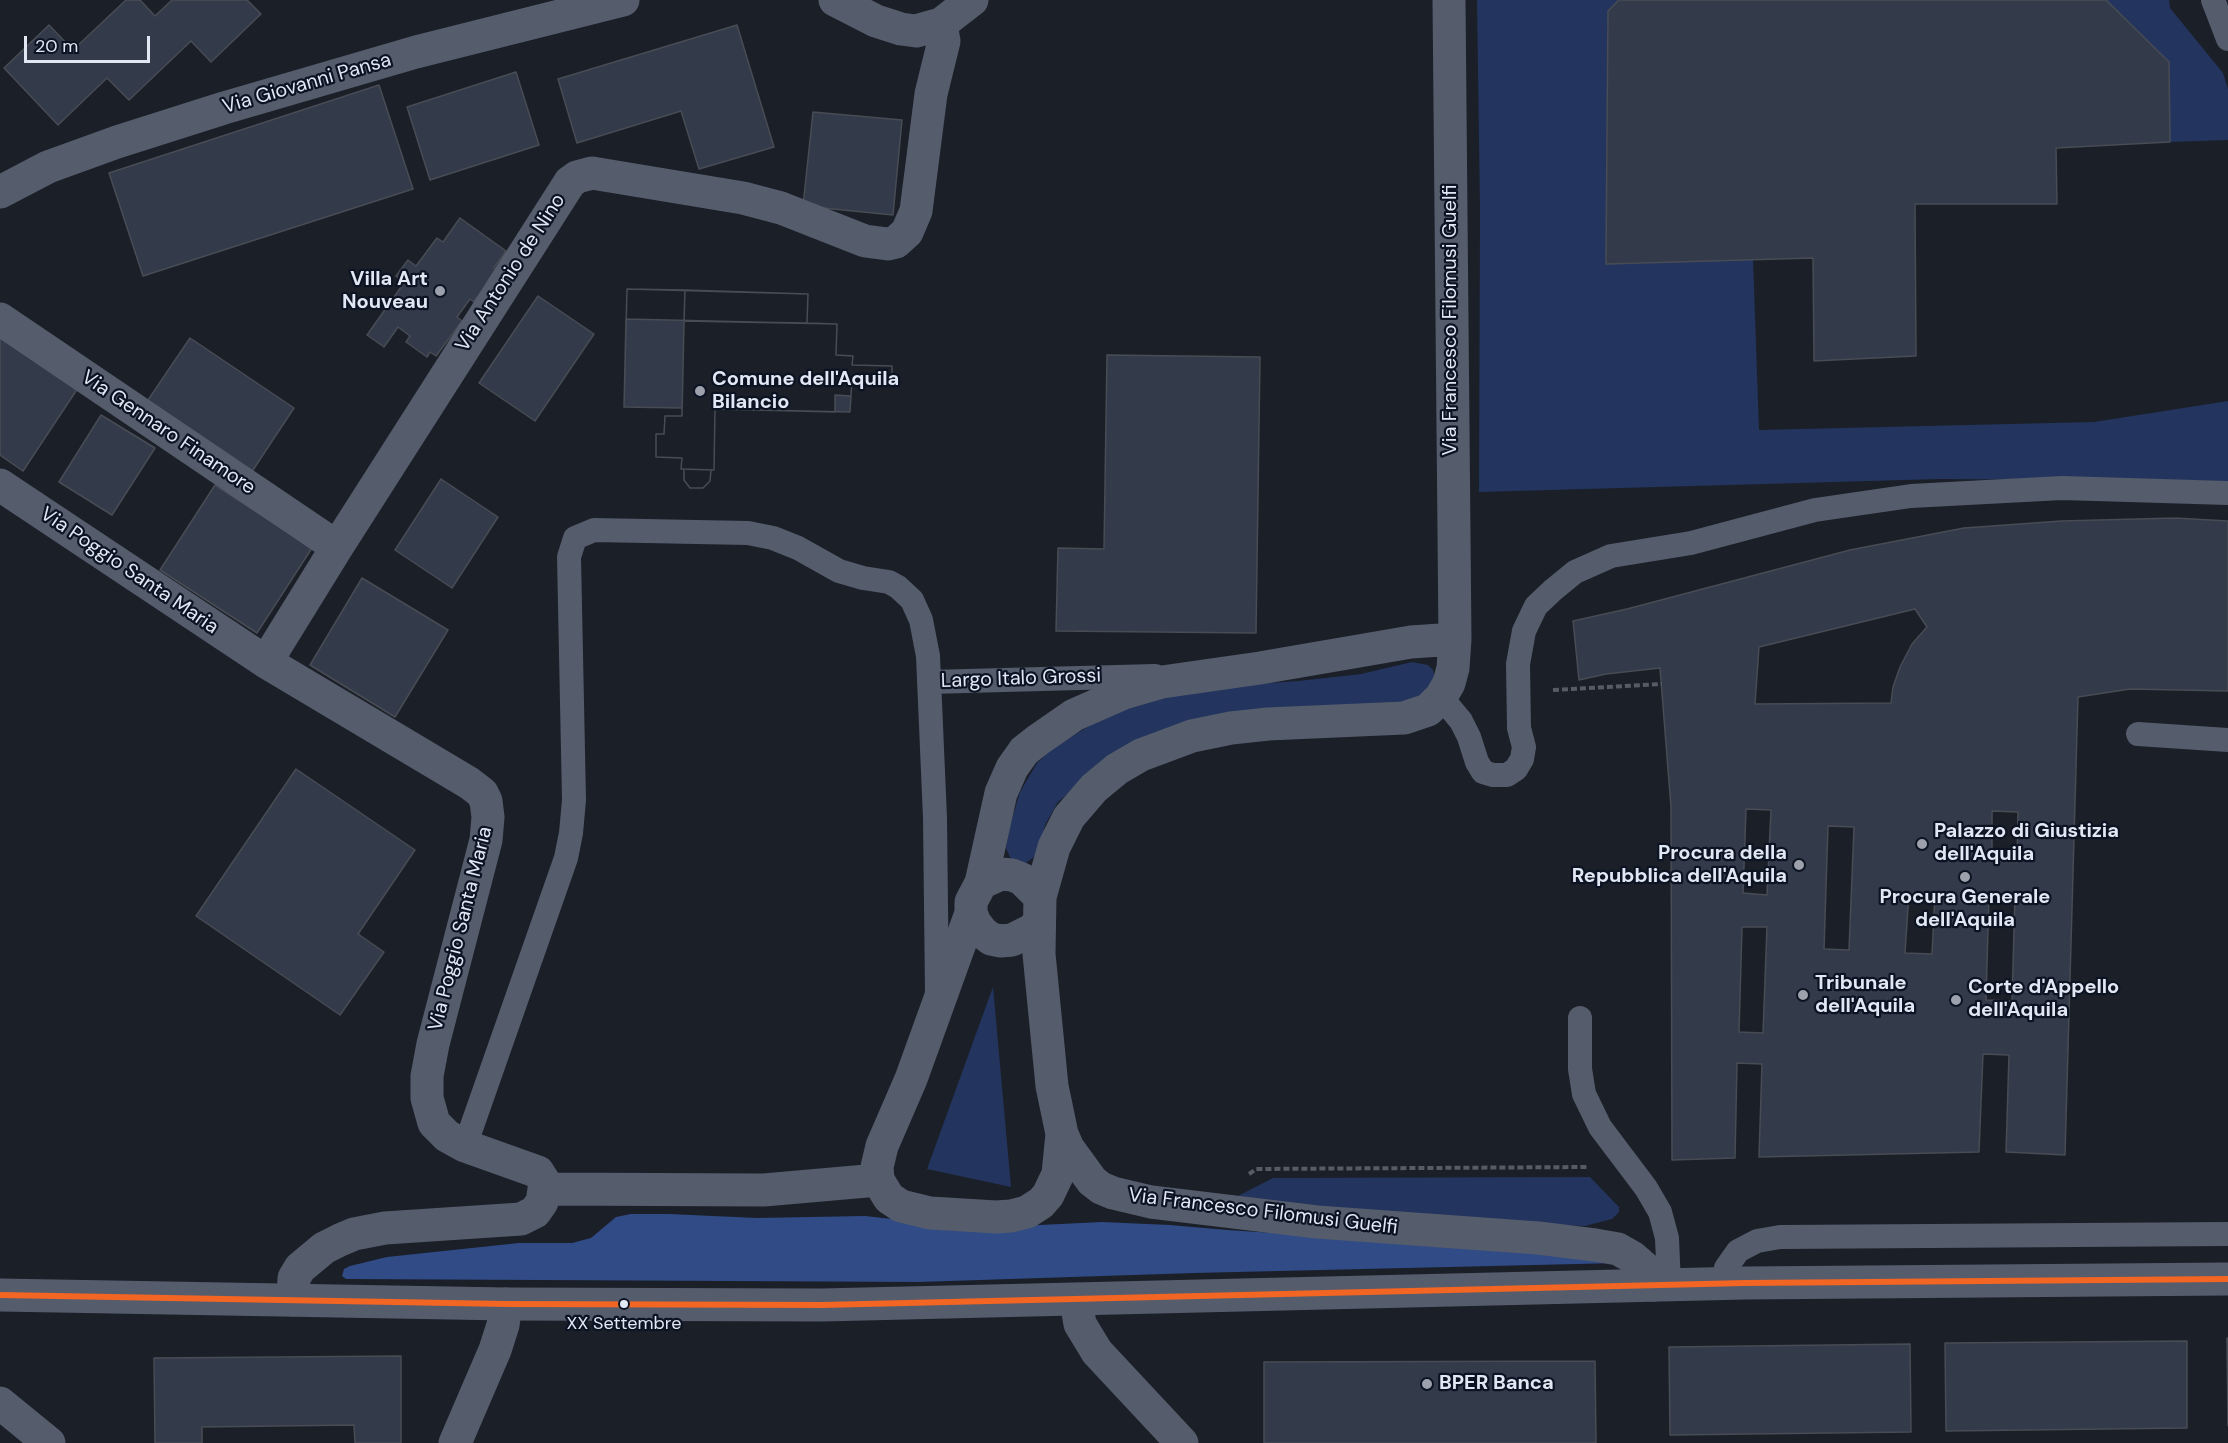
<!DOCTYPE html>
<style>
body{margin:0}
#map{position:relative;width:2228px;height:1443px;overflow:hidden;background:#1b1f28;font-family:"DM Sans",sans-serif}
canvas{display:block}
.scale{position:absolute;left:24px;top:36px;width:126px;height:27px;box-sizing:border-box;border:3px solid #e1e7f3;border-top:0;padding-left:8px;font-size:18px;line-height:21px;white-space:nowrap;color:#e1e7f3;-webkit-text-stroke:4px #0c1424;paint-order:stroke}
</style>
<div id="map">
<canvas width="2228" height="1443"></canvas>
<div class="scale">20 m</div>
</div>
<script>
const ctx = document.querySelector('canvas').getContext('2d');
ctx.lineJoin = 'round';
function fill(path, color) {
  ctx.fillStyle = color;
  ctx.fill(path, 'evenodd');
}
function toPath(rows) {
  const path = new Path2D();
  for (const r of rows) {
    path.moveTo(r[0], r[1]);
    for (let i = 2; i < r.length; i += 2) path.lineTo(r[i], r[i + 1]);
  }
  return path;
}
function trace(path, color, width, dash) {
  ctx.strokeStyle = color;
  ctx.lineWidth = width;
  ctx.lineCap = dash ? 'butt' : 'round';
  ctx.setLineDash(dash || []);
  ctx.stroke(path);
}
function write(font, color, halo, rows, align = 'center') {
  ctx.font = font + ' "DM Sans",sans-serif';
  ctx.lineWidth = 4.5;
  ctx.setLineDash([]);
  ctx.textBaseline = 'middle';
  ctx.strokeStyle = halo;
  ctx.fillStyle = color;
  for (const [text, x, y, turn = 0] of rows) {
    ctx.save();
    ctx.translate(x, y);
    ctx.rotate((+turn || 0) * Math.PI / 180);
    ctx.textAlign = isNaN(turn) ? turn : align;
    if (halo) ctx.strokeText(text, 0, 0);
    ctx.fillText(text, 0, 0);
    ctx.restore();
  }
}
const green = toPath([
 [1477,0,1619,0,1608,11,1606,263,1753,259,1759,430,2094,422,2228,401,2228,481,1940,479,1479,492,1480,209],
 [2106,0,2169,0,2170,8,2223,73,2228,89,2228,140,2170,142,2169,62],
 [1412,662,1428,665,1433,670,1435,679,1428,701,1329,714,1090,775,1058,802,1046,823,1037,851,1034,857,1023,865,1015,862,1010,857,1006,848,1010,826,1020,792,1037,763,1053,748,1089,726,1121,711,1167,695,1211,687,1298,681,1361,674],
 [993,987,1011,1187,927,1169],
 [1590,1177,1619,1207,1619,1212,1612,1219,1585,1226,1472,1222,1270,1201,1238,1196,1273,1178]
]);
const forest = toPath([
 [631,1214,669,1214,757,1218,865,1216,910,1221,998,1227,1102,1222,1170,1225,1227,1230,1542,1250,1619,1263,1194,1273,919,1282,346,1279,342,1276,344,1269,350,1266,387,1257,519,1243,572,1243,591,1238,616,1217]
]);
const building = toPath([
 [126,0,140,0,155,16,172,0,247,0,261,14,211,62,191,41,129,100,107,78,58,125,4,68,49,25,73,50,126,0],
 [1619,0,2106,0,2169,62,2170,142,2056,148,2057,204,1915,204,1916,356,1814,361,1813,258,1606,264,1608,11,1619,0],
 [737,25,774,147,699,169,681,111,577,143,558,79,737,25],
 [516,72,539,145,430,180,407,107,516,72],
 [379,85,413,189,143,276,109,173,379,85],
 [813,112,902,120,893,215,803,206,813,112],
 [460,218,506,251,494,268,497,270,474,302,470,299,457,317,462,321,436,356,430,352,427,357,406,342,410,336,398,327,384,347,367,335,404,283,396,276,408,260,416,266,437,238,443,242,460,218],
 [627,289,685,290,684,321,837,324,836,355,853,356,852,365,892,366,892,381,852,379,850,412,715,409,714,470,711,470,710,481,703,488,690,488,684,480,684,469,681,469,682,458,656,457,656,434,664,434,665,416,682,416,682,408,624,407,627,289],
 [627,289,808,294,807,323,837,324,836,355,853,356,852,365,892,366,892,381,852,379,851,396,835,395,835,412,715,409,714,470,711,470,710,481,703,488,690,488,684,480,684,469,681,469,682,458,656,457,656,434,664,434,665,416,682,416,682,408,624,407,627,289],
 [685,290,808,294,807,323,684,321,685,290],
 [538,296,594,334,535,421,479,383,538,296],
 [626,319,837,324,836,355,853,356,852,365,892,366,892,381,852,379,851,396,835,395,835,412,715,409,714,470,681,469,682,458,656,457,656,434,664,434,665,416,682,416,682,408,624,407,626,319],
 [684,321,837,324,836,355,853,356,852,365,892,366,892,381,852,379,851,396,835,395,835,412,715,409,714,470,681,469,682,458,656,457,656,434,664,434,665,416,682,416,684,321],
 [0,335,78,388,23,471,0,455,0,335],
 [190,338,294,408,249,476,144,406,190,338],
 [1107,355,1260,357,1256,633,1056,631,1058,548,1104,549,1107,355],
 [101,415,155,448,112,515,59,482,101,415],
 [441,479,498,517,452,588,395,550,441,479],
 [215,485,312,548,257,633,160,570,215,485],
 [2175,518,2228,521,2228,691,2130,689,2078,697,2065,1155,2006,1152,2009,1055,1983,1054,1979,1152,1759,1157,1762,1064,1737,1063,1735,1158,1672,1160,1671,807,1660,668,1606,674,1579,680,1573,621,1627,609,1850,550,1964,528,2061,521,2175,518],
 [1915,609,1927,627,1912,644,1900,667,1893,687,1891,703,1755,704,1759,647,1915,609],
 [1746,809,1771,810,1767,895,1743,893,1746,809],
 [1992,811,2018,812,2017,862,1992,861,1992,811],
 [1828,826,1854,827,1849,950,1824,949,1828,826],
 [1909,893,1935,894,1932,954,1905,953,1909,893],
 [1989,895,2015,896,2012,1001,1986,1000,1989,895],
 [1742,927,1767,927,1763,1033,1739,1032,1742,927],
 [362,578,448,630,395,717,310,665,362,578],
 [296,769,415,850,358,934,384,952,340,1015,196,916,296,769],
 [2227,1338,2228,1338,2228,1426,2227,1338],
 [2187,1341,2187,1428,1946,1431,1945,1343,2187,1341],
 [1910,1344,1911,1432,1670,1435,1669,1347,1910,1344],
 [401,1356,401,1443,355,1443,354,1425,202,1427,202,1443,155,1443,154,1358,401,1356],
 [1595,1361,1596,1443,1264,1443,1264,1362,1595,1361]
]);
const path = toPath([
 [1553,690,1662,684],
 [1249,1174,1256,1169,1588,1167]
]);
const lane = toPath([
 [2213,0,2228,39],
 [929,682,1155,676],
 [1441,697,1461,721,1469,737,1477,762,1483,772,1493,775,1507,775,1516,769,1522,759,1524,747,1519,728,1518,664,1524,631,1536,606,1553,590,1575,572,1611,556,1691,543,1815,510,1911,496,2062,488,2228,493],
 [2138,734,2228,740],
 [1580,1018,1580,1069,1584,1094,1600,1127,1646,1188,1660,1212,1667,1238,1669,1285],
 [465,1146,566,858,571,833,574,800,569,557,575,538,594,530,748,533,773,538,798,548,839,571,863,578,889,582,898,587,912,600,921,620,928,656,935,818,937,993],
 [1722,1284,1726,1268,1738,1251,1757,1241,1780,1237,2228,1234]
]);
const street = toPath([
 [835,0,876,21,901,29,916,31,941,24,972,0],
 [1449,0,1455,639,1453,668,1449,683,1441,697,1428,710,1404,718,1268,724,1231,728,1192,736,1141,755,1117,769,1094,788,1069,817,1054,847,1040,897,1039,954,1052,1086,1062,1134,1068,1148,1092,1181,1101,1188,1113,1193,1151,1202,1317,1222,1538,1238,1595,1245,1618,1249,1632,1257,1647,1270,1652,1285],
 [0,192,48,167,117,142,224,108,416,52,623,0],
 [0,319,337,547],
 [0,485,266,662,469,783,482,793,486,801,488,817,486,840,433,1044,427,1076,427,1098,434,1123,447,1136,465,1146,538,1172,545,1183,542,1202,535,1212,521,1219,385,1228,354,1234,340,1240,324,1248,300,1268,294,1278,293,1300],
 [266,662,337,547,570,182,577,177,592,173,743,198,781,208,865,241,888,244,896,242,907,232,916,211,931,94,944,41,941,24],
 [981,883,1001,793,1012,768,1024,751,1038,740,1074,715,1124,693,1162,682,1260,668,1411,642,1455,639],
 [971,913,911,1079,882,1146,877,1167,878,1180,889,1198,901,1206,930,1213,996,1217,1011,1216,1027,1212,1041,1203,1048,1195,1058,1174,1062,1134],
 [1039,922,1032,930,1012,940,1001,941,991,939,982,932,975,923,971,913,971,902,981,883,1001,874,1012,875,1022,879,1040,897],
 [545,1189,764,1190,878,1180],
 [1076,1300,1080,1324,1097,1352,1182,1443],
 [0,1403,49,1443],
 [455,1443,495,1350,503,1325,506,1304]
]);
const primary = toPath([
 [0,1295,506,1304,822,1305,1745,1283,2228,1279]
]);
const bus1 = toPath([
 [0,1295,506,1304,822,1305,1745,1283,2228,1279]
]);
const markers = [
 [440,291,6,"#9ca1ac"],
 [700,391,6,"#9ca1ac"],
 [1922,844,6,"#9ca1ac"],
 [1799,865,6,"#9ca1ac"],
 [1965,877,6,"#9ca1ac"],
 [1803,995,6,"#9ca1ac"],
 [1956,1000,6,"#9ca1ac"],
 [624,1304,5,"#e1e7f3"],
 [1427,1384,6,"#9ca1ac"]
];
const busNames = [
 ["XX Settembre",624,1324]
];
const streetNames = [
 ["Via Giovanni Pansa",307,84,-16],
 ["Via Antonio de Nino",511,273,-57],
 ["Via Francesco Filomusi Guelfi",1451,320,-90],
 ["Via Gennaro Finamore",168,433,34],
 ["Via Poggio Santa Maria",129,571,34],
 ["Largo Italo Grossi",1021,679,-2],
 ["Via Poggio Santa Maria",461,929,-76],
 ["Via Francesco Filomusi Guelfi",1263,1212,7]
];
const poiNames = [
 ["Villa Art",428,280,"right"],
 ["Nouveau",428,303,"right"],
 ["Comune dell'Aquila",712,380],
 ["Bilancio",712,403],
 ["Palazzo di Giustizia",1934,832],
 ["dell'Aquila",1934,855],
 ["Procura della",1787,854,"right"],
 ["Repubblica dell'Aquila",1787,877,"right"],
 ["Procura Generale",1965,898,"center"],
 ["dell'Aquila",1965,921,"center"],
 ["Tribunale",1815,984],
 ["dell'Aquila",1815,1007],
 ["Corte d'Appello",1968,988],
 ["dell'Aquila",1968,1011],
 ["BPER Banca",1439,1384]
];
fill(green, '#23355e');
fill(forest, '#304b86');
fill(building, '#333a4a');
trace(building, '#484c54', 1.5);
trace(path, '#565b65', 4, [6, 3]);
trace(lane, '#555c6b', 24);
trace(street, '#555c6b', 33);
trace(primary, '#555c6c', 33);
trace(bus1, '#f26522', 6);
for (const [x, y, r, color] of markers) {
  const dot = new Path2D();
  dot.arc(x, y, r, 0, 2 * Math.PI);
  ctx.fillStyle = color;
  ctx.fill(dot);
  trace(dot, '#0c1424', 2);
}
write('18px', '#e1e7f3', '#0c1424', busNames);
write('20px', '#e1e7f3', '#0c1424', streetNames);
write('bold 20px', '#e1e7f3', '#0c1424', poiNames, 'left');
</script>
